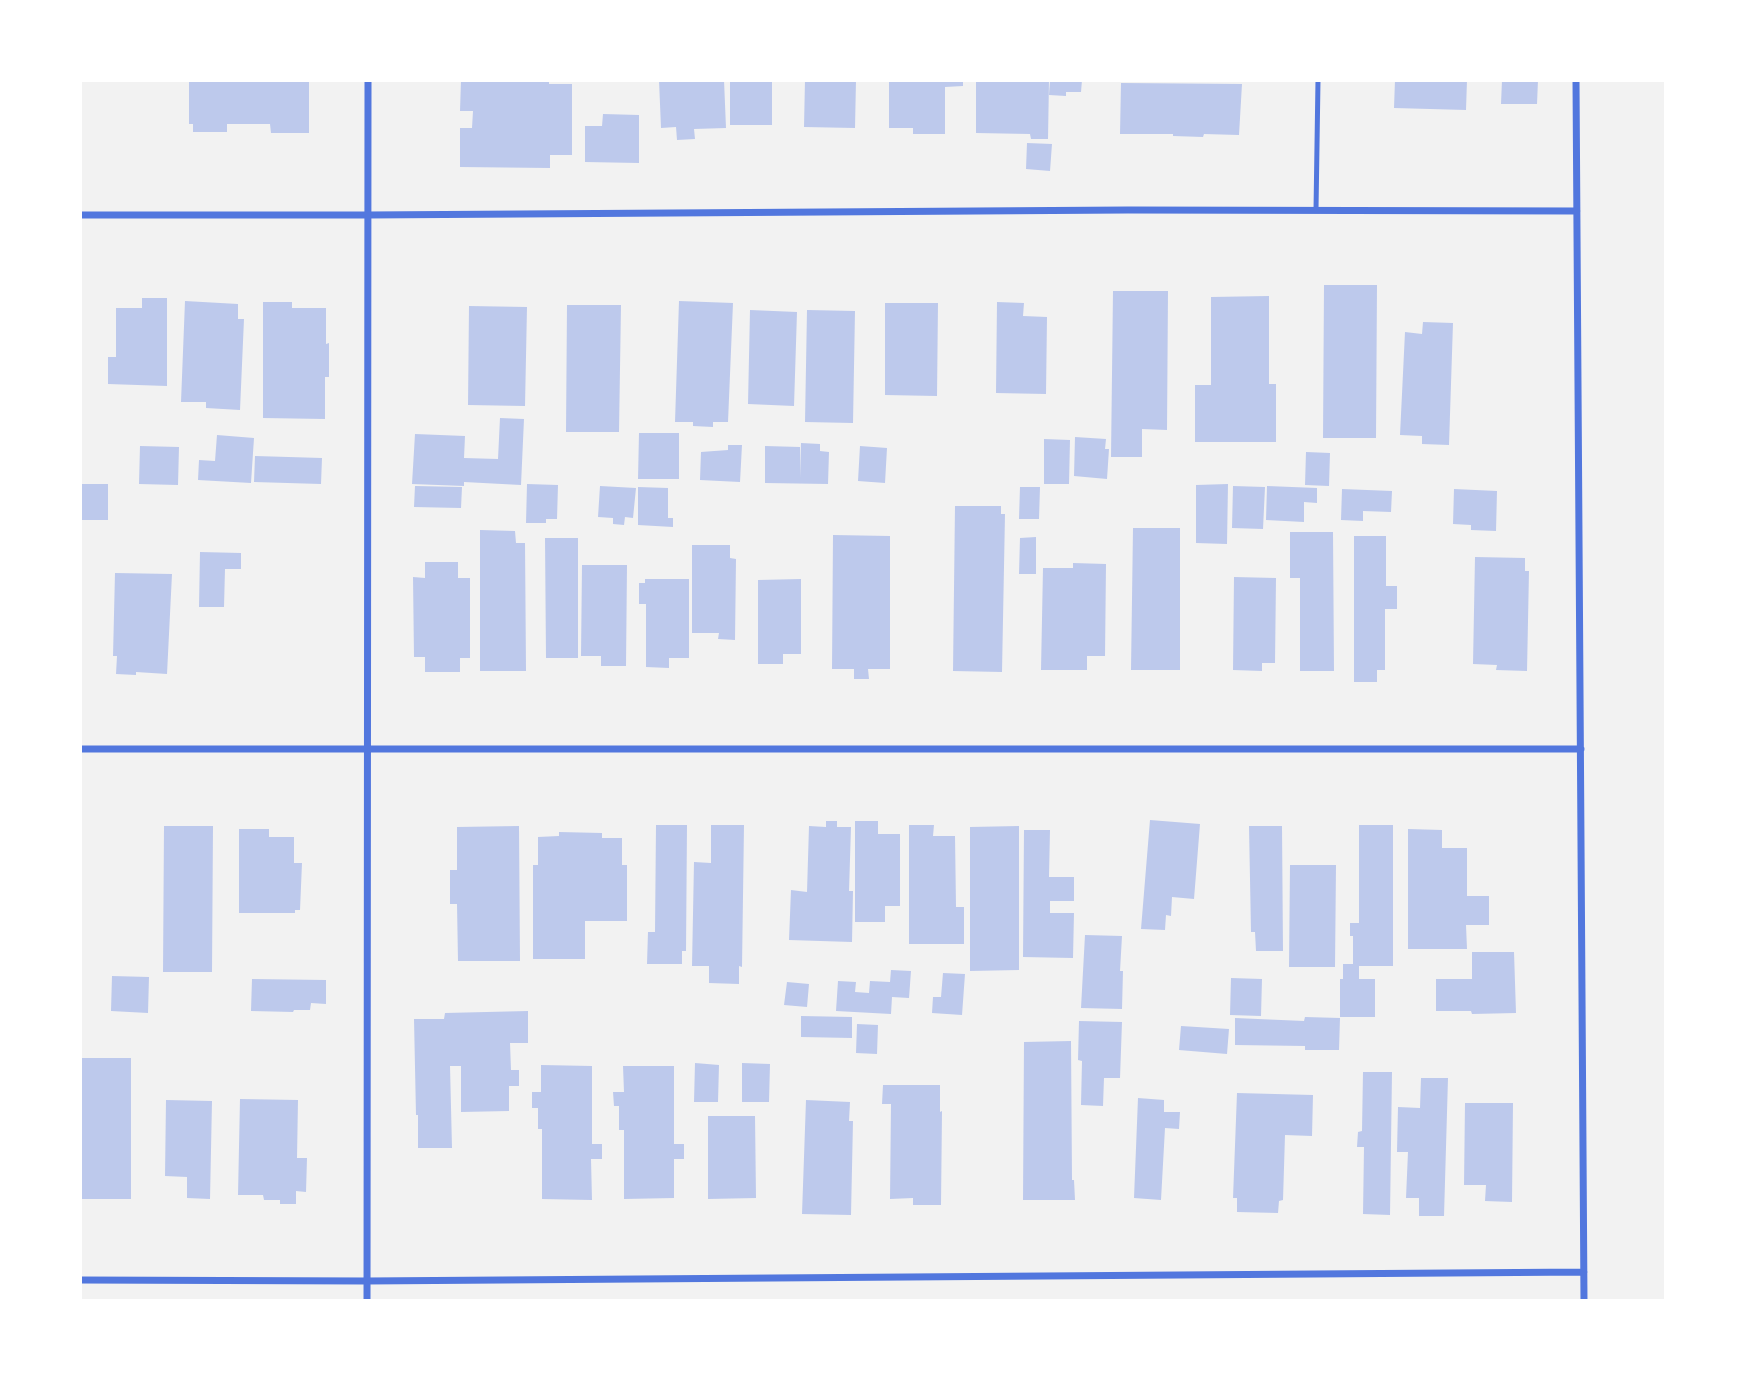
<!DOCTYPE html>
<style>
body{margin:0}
#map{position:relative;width:1746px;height:1381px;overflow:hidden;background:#f2f2f2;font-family:Mulish,sans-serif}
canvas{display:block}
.frame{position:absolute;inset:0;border:82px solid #fff;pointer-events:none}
</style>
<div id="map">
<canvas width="1746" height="1381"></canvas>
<div class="frame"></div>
</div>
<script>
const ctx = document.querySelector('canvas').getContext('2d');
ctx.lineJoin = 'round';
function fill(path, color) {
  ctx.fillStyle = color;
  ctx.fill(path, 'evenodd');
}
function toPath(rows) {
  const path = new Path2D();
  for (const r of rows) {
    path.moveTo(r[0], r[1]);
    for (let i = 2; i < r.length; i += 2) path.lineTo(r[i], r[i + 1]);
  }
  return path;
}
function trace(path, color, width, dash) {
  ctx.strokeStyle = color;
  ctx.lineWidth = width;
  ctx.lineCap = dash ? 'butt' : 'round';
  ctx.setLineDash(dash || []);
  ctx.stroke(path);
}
const building = toPath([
 [189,80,309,80,309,133,271,133,270,124,227,124,227,132,193,132,193,124,189,124],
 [461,80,549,80,549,84,572,84,572,155,550,155,550,168,460,167,460,128,472,128,473,111,460,111],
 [659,80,724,80,726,128,694,129,695,139,677,140,676,127,661,128],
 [730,80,772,80,772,125,730,125],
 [805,80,856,80,855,128,804,127],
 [889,80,963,80,963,86,945,87,945,134,913,134,913,128,889,128],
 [976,80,1049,80,1048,139,1031,139,1030,134,976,133],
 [1050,80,1082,80,1081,92,1066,92,1066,96,1049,95],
 [1395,80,1467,80,1466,110,1394,108],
 [1502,80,1538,80,1537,104,1501,104],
 [1121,83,1242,84,1239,135,1204,134,1203,137,1173,136,1173,134,1120,134],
 [603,114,639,115,639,163,585,162,585,126,602,126],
 [1027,143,1052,144,1050,171,1026,169],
 [1324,285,1377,285,1376,438,1323,438],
 [1113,291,1168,291,1167,430,1142,429,1142,457,1111,457],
 [1269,296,1269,384,1276,384,1276,442,1195,442,1195,385,1211,385,1211,297],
 [142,298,167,298,167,386,108,384,108,357,116,357,116,308,142,308],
 [185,301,238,304,238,319,244,319,240,410,206,408,206,402,181,402],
 [679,301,733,303,728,422,713,422,713,427,693,426,693,422,675,422],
 [263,302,292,302,292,308,326,308,326,344,329,343,329,377,325,377,325,419,263,418],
 [997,302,1024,303,1023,316,1047,317,1046,394,996,393],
 [885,303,938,303,937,396,885,395],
 [567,305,621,305,619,432,566,432],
 [469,306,527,307,525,406,468,405],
 [750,310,797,312,794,406,748,404],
 [807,310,855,311,853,423,805,422],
 [1423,322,1453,323,1449,445,1422,444,1422,436,1400,435,1405,332,1422,334],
 [500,418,524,419,521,485,464,482,464,486,412,484,415,434,465,436,464,458,498,459],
 [639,433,679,433,679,479,638,479],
 [217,435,254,438,251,483,198,480,199,460,215,461],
 [1075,437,1106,439,1105,449,1109,449,1107,479,1074,476],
 [1044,439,1070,440,1069,484,1044,484],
 [801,443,820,444,820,451,829,452,828,484,765,483,765,446,800,447,800,478],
 [728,445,742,445,740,482,700,480,701,452,728,450],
 [140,446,179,447,178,485,139,484],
 [860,446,887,448,885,483,858,481],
 [1306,452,1330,453,1329,486,1305,485],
 [255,456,322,458,321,484,254,482],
 [80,484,108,484,108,520,80,520],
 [527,484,558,485,557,519,546,519,546,523,526,523],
 [1228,484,1227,544,1196,543,1196,485],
 [415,486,462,487,461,508,414,507],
 [600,486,636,488,633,518,625,517,624,525,613,524,613,518,598,517],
 [1233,486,1265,487,1263,529,1232,528],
 [1267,486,1317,488,1317,503,1304,502,1304,522,1266,520],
 [638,487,668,488,668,518,673,518,673,527,638,525],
 [1020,487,1040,487,1039,519,1019,519],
 [1342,489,1392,491,1391,512,1363,511,1363,521,1341,520],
 [1454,489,1497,491,1496,531,1471,530,1471,525,1453,524],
 [955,506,1001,506,1001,514,1005,514,1002,672,953,671],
 [1133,528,1180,528,1180,670,1131,670],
 [480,530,515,531,516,543,525,543,526,671,480,671],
 [1290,532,1333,532,1334,671,1300,671,1300,578,1290,578],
 [833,535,890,536,890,669,868,669,869,679,854,679,854,669,832,669],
 [1354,536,1386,536,1386,586,1397,586,1397,609,1385,609,1385,670,1377,670,1377,682,1354,682],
 [1036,537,1036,574,1019,574,1020,538],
 [545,538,578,538,578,658,546,658],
 [692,545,730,545,730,558,736,559,735,640,718,639,719,633,692,633],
 [200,552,241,553,241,569,225,569,224,607,199,607],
 [1475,557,1525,558,1525,571,1529,571,1527,671,1496,670,1497,665,1473,664],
 [425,562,458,562,458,578,470,578,470,658,460,658,460,672,425,672,425,657,414,657,413,577,425,578],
 [1073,563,1106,564,1105,656,1087,656,1087,670,1041,670,1043,568,1073,568],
 [582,565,627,565,626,666,601,666,601,656,581,656],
 [115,573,172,574,167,674,136,672,136,675,116,674,117,656,113,656],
 [1234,577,1276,578,1275,663,1262,663,1262,671,1233,670],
 [645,579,689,579,689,658,669,658,669,668,646,667,646,604,639,604,639,583,645,583],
 [801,579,801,654,783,654,783,664,758,664,758,580],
 [1150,820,1200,824,1194,899,1172,897,1171,916,1166,915,1165,930,1141,929],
 [826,821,837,821,837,827,851,827,849,891,853,891,852,942,789,940,791,890,807,892,809,826,826,827],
 [855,821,878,821,878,834,900,834,900,906,885,906,885,922,855,922],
 [656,825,687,825,686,951,682,951,682,964,647,964,648,932,655,932],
 [711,825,744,825,742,967,739,966,739,984,709,983,709,966,692,966,694,862,711,863],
 [909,825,934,825,933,836,955,836,956,907,964,907,964,944,909,944],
 [1359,825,1393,825,1393,966,1359,966,1359,979,1375,979,1375,1017,1340,1017,1340,979,1343,979,1343,964,1353,964,1353,936,1350,936,1350,923,1359,923],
 [164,826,213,826,212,972,163,972],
 [519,826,520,961,458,961,457,904,450,904,450,870,457,870,457,827],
 [1019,826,1019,970,970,971,970,827],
 [1249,826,1282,826,1283,951,1256,951,1255,932,1251,932],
 [239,829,269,829,269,837,294,837,294,863,302,863,300,910,295,910,295,913,239,913],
 [1408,829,1442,830,1442,848,1467,848,1467,896,1489,896,1489,925,1466,925,1467,949,1408,949],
 [1024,830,1050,830,1049,877,1074,877,1074,901,1050,901,1050,913,1074,913,1073,958,1023,957],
 [559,832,602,833,602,838,622,838,622,865,627,865,627,921,585,921,585,959,533,959,533,865,538,865,538,837,559,836],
 [1290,865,1336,865,1335,967,1289,967],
 [1085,935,1122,936,1120,971,1123,971,1122,1009,1081,1008],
 [1472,952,1514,952,1516,1013,1472,1014,1471,1011,1436,1011,1436,979,1472,979],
 [891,970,911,971,909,998,892,997,891,1014,836,1011,838,981,856,982,855,992,869,993,870,981,890,982],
 [943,973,965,974,962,1015,932,1013,933,997,941,997],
 [112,976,149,977,148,1013,111,1011],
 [1231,978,1262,979,1261,1016,1230,1015],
 [252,979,326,980,326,1004,311,1003,310,1010,294,1010,293,1012,251,1011],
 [787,982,809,984,807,1007,784,1005],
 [528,1011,528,1043,510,1043,511,1070,519,1070,519,1086,509,1086,509,1111,461,1112,461,1066,450,1066,452,1148,418,1148,418,1115,416,1115,414,1019,444,1019,445,1013],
 [801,1016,852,1017,852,1038,801,1037],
 [1305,1017,1340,1018,1339,1050,1305,1050,1305,1046,1235,1045,1235,1018,1304,1021],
 [1079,1021,1122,1022,1120,1078,1104,1078,1103,1106,1081,1105,1082,1061,1078,1060],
 [857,1024,878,1025,877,1054,856,1053],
 [1181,1026,1229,1029,1227,1054,1179,1050],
 [1071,1041,1072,1180,1074,1180,1075,1200,1023,1200,1024,1042],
 [80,1058,131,1058,131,1199,80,1199],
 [695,1063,719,1065,718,1102,694,1102],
 [742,1063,770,1064,769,1102,742,1102],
 [541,1065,592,1066,592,1144,602,1144,602,1159,591,1159,592,1200,542,1199,542,1129,538,1129,538,1108,532,1108,532,1092,541,1092],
 [623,1066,674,1066,674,1144,684,1144,684,1159,674,1159,674,1198,624,1199,624,1130,619,1130,619,1106,614,1106,613,1092,624,1092],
 [1363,1072,1392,1072,1390,1215,1363,1214,1364,1147,1357,1147,1358,1132,1362,1131],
 [1421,1078,1448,1078,1444,1216,1419,1216,1419,1198,1406,1198,1408,1152,1397,1152,1398,1107,1420,1108],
 [883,1085,940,1085,940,1112,942,1111,941,1205,913,1205,913,1198,890,1199,891,1104,882,1104],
 [1237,1093,1313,1095,1312,1136,1285,1135,1283,1200,1279,1201,1278,1213,1237,1212,1237,1198,1233,1198],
 [1138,1098,1164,1100,1164,1112,1180,1112,1179,1129,1165,1128,1161,1200,1134,1198],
 [240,1099,298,1100,297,1158,307,1158,306,1192,296,1191,296,1204,280,1204,280,1200,264,1200,263,1195,238,1195],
 [166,1100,212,1101,210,1199,187,1198,187,1177,165,1176],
 [806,1100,850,1102,849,1121,853,1121,851,1215,802,1214],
 [1465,1103,1513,1103,1512,1202,1485,1201,1486,1185,1464,1185],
 [708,1116,755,1116,756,1198,708,1199]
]);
const service = toPath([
 [1316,210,1318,80]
]);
const minor = toPath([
 [1576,80,1584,1300],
 [80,215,368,215,1128,210,1577,211],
 [80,749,1581,749],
 [80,1280,367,1281,1584,1272],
 [367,1300,368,80]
]);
fill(building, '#bdc9ec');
trace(service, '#5277de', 5);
trace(minor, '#5277de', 7);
</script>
